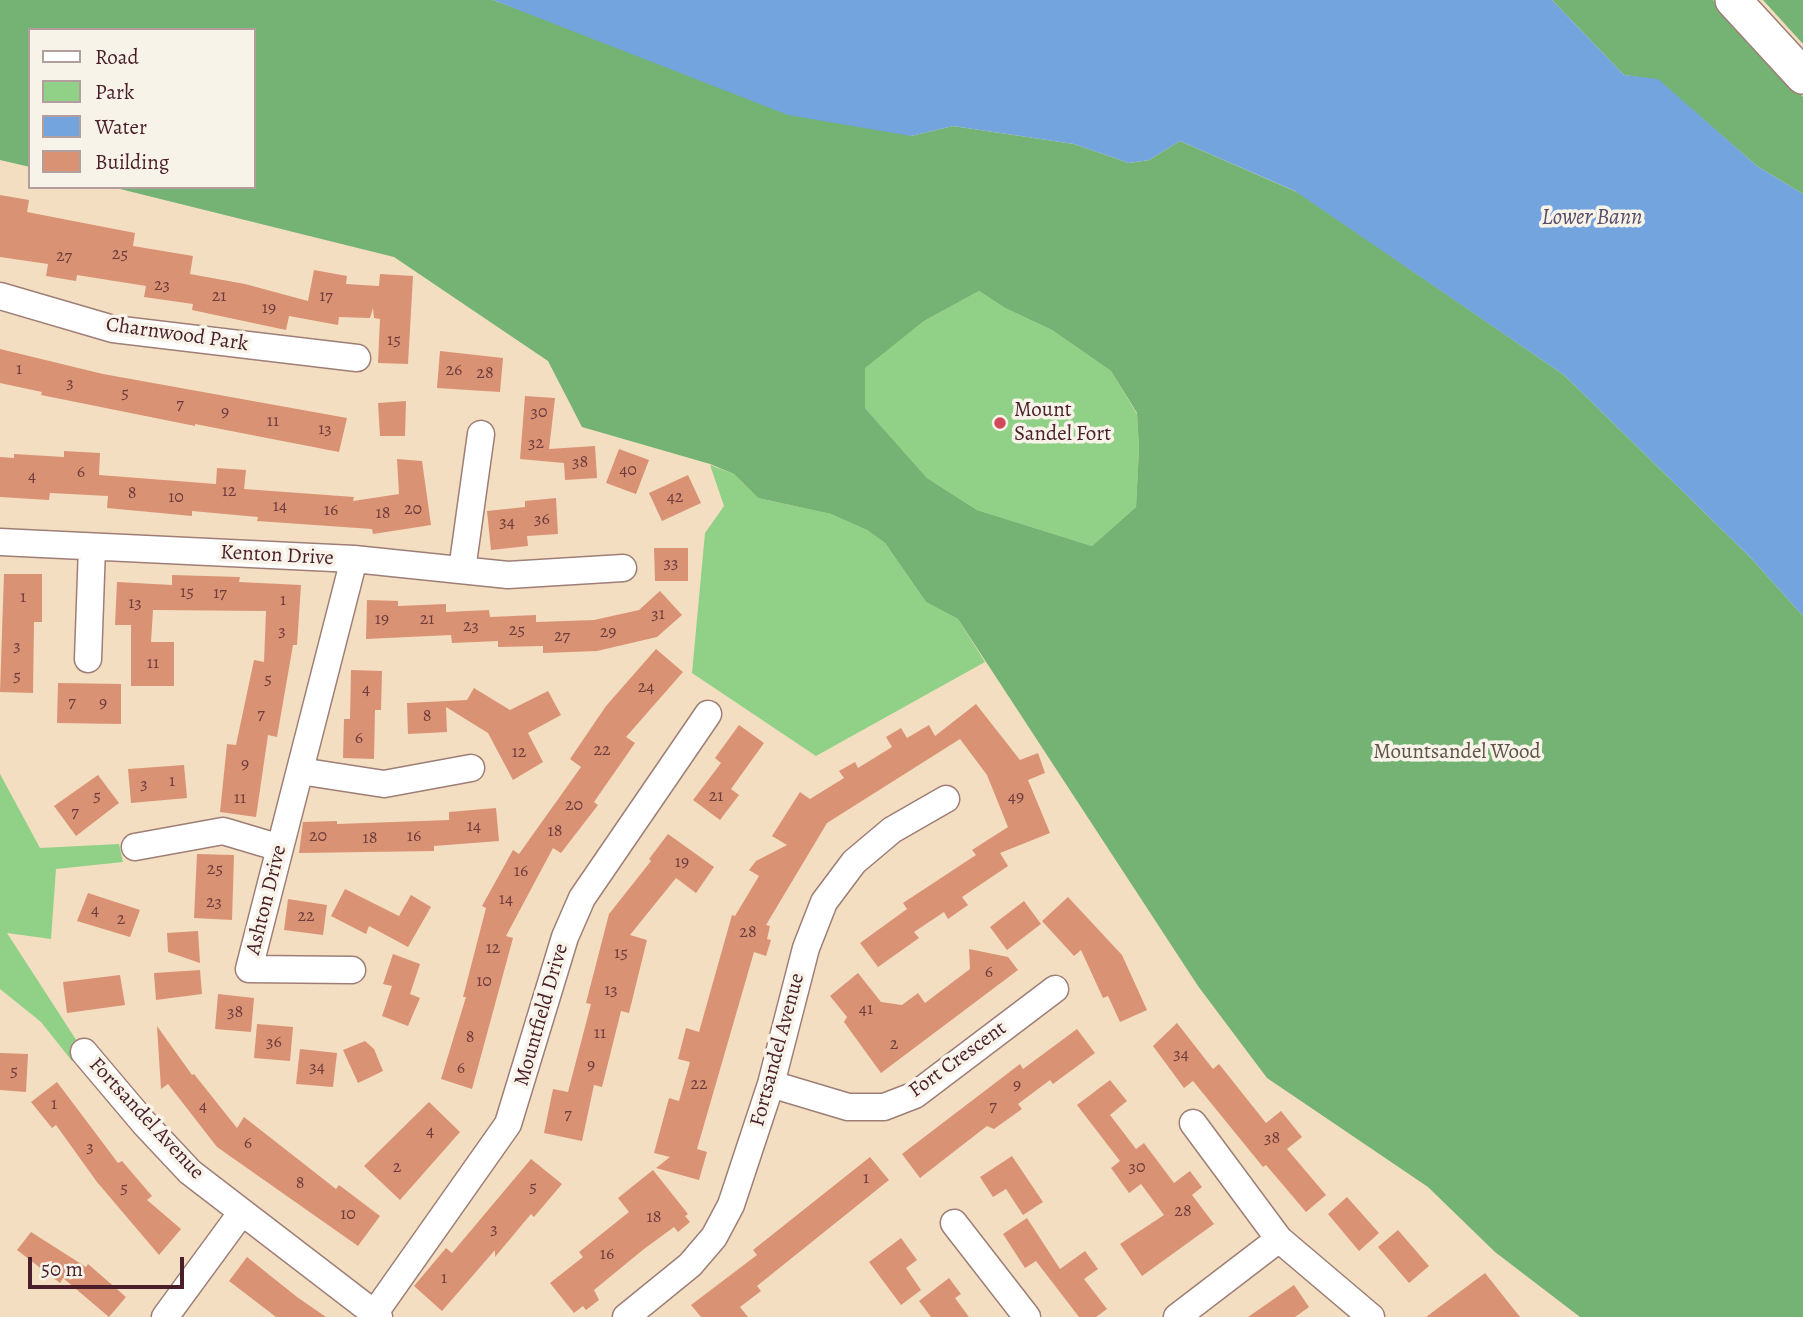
<!DOCTYPE html>
<style>
body{margin:0}
#map{position:relative;width:1803px;height:1317px;overflow:hidden;background:#f3dec1;font-family:Alegreya,serif}
canvas{display:block}
.legend{position:absolute;left:28px;top:28px;width:228px;height:161px;box-sizing:border-box;background:#f7f3e8;border:2px solid #b29e9c;margin:0;padding:9px 12px;list-style:none;font-size:21px;color:#4a1f2b}
.legend li{display:flex;align-items:center;gap:14px;height:35px}
.legend b{width:35px;border:2px solid #b29e9c}
.scale{position:absolute;left:28px;top:1257px;width:156px;height:32px;box-sizing:border-box;border:4px solid #4a1f2b;border-top:0;padding-left:9px;font-size:21px;line-height:24px;white-space:nowrap;color:#4a1f2b;-webkit-text-stroke:5px #f7f3e8;paint-order:stroke}
</style>
<div id="map">
<canvas width="1803" height="1317"></canvas>
<ul class="legend">
<li><b style="height:9px;background:#fff"></b>Road</li>
<li><b style="height:19px;background:#91d187"></b>Park</li>
<li><b style="height:19px;background:#73a4de"></b>Water</li>
<li><b style="height:19px;background:#da9274"></b>Building</li>
</ul>
<div class="scale">50 m</div>
</div>
<script>
const ctx = document.querySelector('canvas').getContext('2d');
ctx.lineJoin = 'round';
function fill(path, color) {
  ctx.fillStyle = color;
  ctx.fill(path, 'evenodd');
}
function toPath(rows) {
  const path = new Path2D();
  for (const r of rows) {
    path.moveTo(r[0], r[1]);
    for (let i = 2; i < r.length; i += 2) path.lineTo(r[i], r[i + 1]);
  }
  return path;
}
function trace(path, color, width, dash) {
  ctx.strokeStyle = color;
  ctx.lineWidth = width;
  ctx.lineCap = dash ? 'butt' : 'round';
  ctx.setLineDash(dash || []);
  ctx.stroke(path);
}
function write(font, color, halo, rows, align = 'center') {
  ctx.font = font + ' Alegreya,serif';
  ctx.lineWidth = 7;
  ctx.setLineDash([]);
  ctx.textBaseline = 'middle';
  ctx.strokeStyle = halo;
  ctx.fillStyle = color;
  for (const [text, x, y, turn = 0] of rows) {
    ctx.save();
    ctx.translate(x, y);
    ctx.rotate((+turn || 0) * Math.PI / 180);
    ctx.textAlign = isNaN(turn) ? turn : align;
    if (halo) ctx.strokeText(text, 0, 0);
    ctx.fillText(text, 0, 0);
    ctx.restore();
  }
}
const green = toPath([
 [979,291,1005,308,1052,330,1111,371,1137,414,1139,449,1136,507,1092,546,977,510,927,478,865,408,865,367,924,321],
 [710,465,734,474,758,498,831,514,867,530,885,543,926,602,958,619,985,662,816,756,692,673,705,533,724,506],
 [0,774,40,848,119,844,123,862,56,869,51,939,7,933,84,1052,72,1061,41,1022,0,989]
]);
const forest = toPath([
 [0,0,493,0,614,45,911,136,953,126,1074,144,1129,163,1149,160,1180,141,1299,193,1564,375,1751,558,1803,616,1803,1317,1580,1317,1495,1252,1428,1187,1267,1078,1198,986,958,619,926,602,885,543,867,530,831,514,758,498,734,474,710,464,582,427,548,361,394,257,112,187,254,187,254,30,30,30,30,167,0,160],
 [979,291,1005,308,1052,330,1111,371,1137,413,1139,449,1136,507,1092,546,977,510,927,478,865,408,865,368,924,321],
 [1552,0,1713,0,1767,51,1803,97,1803,194,1757,166,1658,80,1624,75],
 [1763,0,1803,0,1803,44]
]);
const water = toPath([
 [493,0,1552,0,1624,75,1658,79,1757,166,1803,194,1803,616,1751,558,1564,375,1295,191,1180,141,1149,160,1129,163,1074,144,953,126,911,136,788,115]
]);
const building = toPath([
 [0,195,29,200,27,212,135,233,133,246,193,256,190,274,245,284,308,301,314,270,347,276,346,284,379,286,380,274,413,276,408,364,378,363,380,319,374,318,373,308,370,318,339,317,338,325,289,316,286,330,192,310,193,304,144,297,146,286,77,275,76,281,46,276,48,264,0,257],
 [0,349,103,374,347,418,339,452,195,424,195,426,41,395,42,392,0,383],
 [440,351,503,358,500,392,437,388],
 [525,396,555,398,549,449,595,446,597,478,565,480,564,463,520,459],
 [406,401,405,436,380,436,378,403],
 [619,449,649,460,636,494,606,483],
 [64,451,100,453,99,475,216,484,217,468,246,470,244,489,354,497,353,501,399,494,397,459,422,461,431,525,373,534,372,529,257,521,258,517,192,511,192,516,107,508,108,496,50,493,49,500,0,497,0,457,14,458,14,454,64,457],
 [688,475,701,503,662,521,649,493],
 [556,498,558,534,527,536,528,546,491,550,487,511,525,507,525,501],
 [654,548,688,548,688,581,655,581],
 [4,574,42,574,42,622,34,622,33,693,0,692],
 [172,575,240,577,239,582,301,585,297,645,293,645,277,737,268,735,256,817,220,812,227,744,236,745,254,660,264,662,266,611,153,610,151,642,174,642,174,686,131,686,131,625,115,625,117,582,172,585],
 [660,591,682,615,657,637,597,651,543,653,543,646,498,647,498,641,452,643,451,635,366,639,367,600,398,601,398,606,446,604,446,612,489,610,490,617,536,615,536,622,594,620,639,610],
 [656,649,683,672,626,737,635,743,594,802,598,805,561,853,553,848,506,936,513,938,472,1089,441,1079,466,997,463,997,486,908,482,906,513,850,519,854,581,767,570,759,606,706],
 [351,670,382,671,381,710,375,710,374,759,343,758,344,719,350,719],
 [58,683,121,684,121,724,57,723],
 [474,688,510,710,548,691,561,715,528,733,543,762,513,780,488,733,446,707,447,732,408,734,407,703,467,700],
 [976,704,1020,760,1038,753,1045,773,1028,780,1050,833,1000,853,1008,866,962,897,968,905,948,919,944,912,914,932,919,938,878,967,860,943,907,909,903,903,976,855,972,850,1008,827,987,775,960,739,827,823,766,925,770,926,767,939,771,940,766,956,754,952,697,1149,707,1152,699,1180,656,1168,670,1157,654,1153,669,1098,679,1101,690,1062,678,1059,686,1028,699,1032,732,915,735,916,759,876,749,870,756,861,787,845,772,836,800,792,810,799,844,778,839,771,855,762,858,768,892,747,886,737,901,728,907,738,929,725,935,736],
 [739,725,764,743,731,789,739,795,720,820,693,800,721,763,715,758],
 [184,765,187,798,131,803,128,769],
 [98,775,119,803,76,836,54,806],
 [496,808,499,841,434,846,434,851,299,853,303,822,337,821,337,824,449,820,449,812],
 [668,834,714,867,696,893,676,878,630,935,647,940,629,1013,621,1011,602,1087,594,1085,582,1141,544,1133,553,1089,568,1092,591,1004,586,1003,609,914,651,861,649,859],
 [197,854,234,855,232,920,194,918],
 [345,889,399,916,411,895,431,907,408,947,369,926,366,934,331,916],
 [88,893,140,910,130,937,77,921],
 [1068,897,1122,955,1147,1010,1120,1022,1108,996,1103,998,1081,950,1074,956,1042,921],
 [288,899,327,905,323,935,284,930],
 [1024,901,1041,924,1007,950,990,927],
 [198,931,200,963,168,952,167,933],
 [969,949,1008,957,1018,970,881,1073,844,1022,847,1017,830,996,858,973,881,1002,902,1005,918,993,925,1003,970,969],
 [393,954,420,964,410,994,420,998,408,1026,382,1016,392,986,383,984],
 [200,970,202,994,156,1000,154,973],
 [120,975,125,1005,67,1013,63,982],
 [218,994,254,998,251,1032,215,1029],
 [1177,1023,1213,1069,1219,1064,1266,1123,1281,1111,1302,1137,1287,1149,1326,1195,1306,1212,1266,1165,1263,1167,1193,1081,1184,1088,1153,1046],
 [257,1024,293,1027,290,1061,254,1058],
 [157,1026,192,1075,194,1074,237,1128,244,1117,336,1189,339,1185,380,1216,358,1246,217,1147,168,1084,161,1089],
 [1077,1029,1095,1053,1053,1084,1050,1080,1018,1104,1022,1109,994,1129,987,1126,920,1178,902,1154,1020,1064,1023,1069],
 [365,1041,374,1049,383,1071,358,1083,343,1050],
 [300,1049,337,1053,333,1087,296,1084],
 [0,1053,28,1054,26,1092,0,1090],
 [1110,1080,1127,1101,1110,1115,1136,1149,1144,1143,1174,1183,1190,1171,1202,1187,1192,1195,1214,1224,1142,1276,1120,1244,1164,1215,1141,1184,1129,1193,1111,1168,1120,1161,1077,1105],
 [57,1082,118,1163,122,1161,152,1196,147,1200,181,1229,159,1255,97,1182,56,1125,52,1128,31,1102],
 [429,1102,460,1132,400,1200,364,1166],
 [1012,1156,1043,1202,1023,1215,1006,1189,993,1197,980,1177],
 [870,1157,889,1180,757,1286,761,1291,740,1307,748,1317,701,1317,691,1305,757,1255,753,1250],
 [531,1159,562,1184,534,1217,531,1214,495,1257,495,1250,442,1311,414,1286,446,1248,452,1253],
 [653,1170,688,1214,685,1216,690,1222,678,1232,674,1227,644,1249,594,1290,599,1300,586,1310,583,1306,574,1313,550,1283,583,1257,579,1252,629,1212,618,1198],
 [1347,1197,1379,1233,1359,1251,1328,1214],
 [1027,1218,1060,1269,1085,1251,1098,1269,1084,1279,1107,1309,1096,1317,1079,1317,1036,1261,1025,1268,1003,1234],
 [1398,1230,1429,1266,1409,1283,1378,1247],
 [31,1232,86,1267,88,1264,126,1297,109,1317,63,1278,60,1283,17,1250],
 [901,1238,917,1260,906,1268,921,1290,901,1305,869,1262],
 [247,1257,297,1297,326,1317,276,1317,229,1281],
 [1485,1273,1520,1317,1426,1317],
 [949,1278,961,1294,955,1298,969,1317,931,1317,919,1301],
 [1294,1285,1309,1307,1295,1317,1248,1317]
]);
const minor = toPath([
 [0,296,113,329,357,358],
 [0,542,354,559,508,575,623,568],
 [462,570,481,434],
 [88,659,92,547],
 [300,771,384,784,471,768],
 [135,847,223,831,280,848],
 [352,970,249,969,354,559],
 [84,1052,144,1123,190,1172,379,1317],
 [771,1084,848,1107,884,1107,915,1095,1055,989],
 [954,1223,1027,1317],
 [1279,1239,1371,1317],
 [374,1314,508,1124,565,937,582,898,708,714],
 [165,1317,242,1212],
 [626,1317,690,1265,714,1237,731,1205,771,1084,806,948,824,902,854,862,892,830,946,799],
 [1177,1317,1279,1239,1193,1123]
]);
const major = toPath([
 [1733,0,1803,76]
]);
const markers = [
 [1000,423,7,"#d1495b"]
];
const numberNames = [
 ["25",120,255],
 ["27",64,257],
 ["23",162,286],
 ["21",219,297],
 ["17",326,297],
 ["19",269,309],
 ["15",394,341],
 ["1",19,370],
 ["26",454,371],
 ["28",485,374],
 ["3",70,384],
 ["5",125,394],
 ["7",180,405],
 ["9",225,413],
 ["30",539,413],
 ["11",273,422],
 ["13",325,430],
 ["32",536,444],
 ["38",580,463],
 ["40",628,471],
 ["6",81,473],
 ["4",32,477],
 ["12",229,492],
 ["8",132,494],
 ["10",176,498],
 ["42",675,498],
 ["14",280,507],
 ["20",413,510],
 ["16",331,511],
 ["18",383,514],
 ["36",542,520],
 ["34",507,523],
 ["33",671,564],
 ["15",187,593],
 ["17",220,594],
 ["1",23,598],
 ["1",283,601],
 ["13",135,604],
 ["31",658,615],
 ["19",382,620],
 ["21",427,620],
 ["23",471,627],
 ["25",517,631],
 ["3",282,632],
 ["29",608,633],
 ["27",562,637],
 ["3",17,647],
 ["11",153,664],
 ["5",17,677],
 ["5",268,680],
 ["24",646,688],
 ["4",366,690],
 ["7",72,703],
 ["9",103,704],
 ["7",261,715],
 ["8",427,717],
 ["6",359,739],
 ["22",602,751],
 ["12",519,753],
 ["9",245,765],
 ["1",172,782],
 ["3",144,785],
 ["5",97,797],
 ["21",716,797],
 ["49",1016,798],
 ["11",240,799],
 ["20",574,806],
 ["7",75,813],
 ["14",474,827],
 ["18",555,832],
 ["20",318,837],
 ["16",414,837],
 ["18",370,839],
 ["19",682,863],
 ["25",215,870],
 ["16",521,872],
 ["14",506,900],
 ["23",214,903],
 ["4",95,911],
 ["22",306,917],
 ["2",121,920],
 ["28",748,933],
 ["12",493,949],
 ["15",621,954],
 ["6",989,973],
 ["10",484,982],
 ["13",611,991],
 ["41",866,1010],
 ["38",235,1013],
 ["11",600,1034],
 ["8",470,1038],
 ["36",274,1043],
 ["2",894,1045],
 ["34",1181,1055],
 ["9",591,1066],
 ["34",317,1068],
 ["6",461,1069],
 ["5",14,1072],
 ["22",699,1085],
 ["9",1017,1086],
 ["1",54,1105],
 ["4",203,1107],
 ["7",993,1107],
 ["7",568,1115],
 ["4",430,1132],
 ["38",1272,1139],
 ["6",248,1144],
 ["3",90,1148],
 ["2",397,1168],
 ["30",1137,1168],
 ["1",866,1179],
 ["8",300,1184],
 ["5",533,1188],
 ["5",124,1189],
 ["28",1183,1212],
 ["10",348,1215],
 ["18",654,1218],
 ["3",494,1230],
 ["16",607,1255],
 ["1",444,1279]
];
const streetNames = [
 ["Charnwood Park",177,335,8],
 ["Kenton Drive",277,556,3],
 ["Ashton Drive",267,900,-76],
 ["Mountfield Drive",542,1015,-74],
 ["Fortsandel Avenue",778,1050,-75],
 ["Fort Crescent",958,1060,-36],
 ["Fortsandel Avenue",146,1119,47]
];
const poiNames = [
 ["Mount",1014,411],
 ["Sandel Fort",1014,435]
];
const parkNames = [
 ["Mountsandel Wood",1457,753]
];
const waterNames = [
 ["Lower Bann",1592,218]
];
fill(green, '#91d187');
fill(forest, '#74b374');
fill(water, '#73a4de');
fill(building, '#da9274');
trace(minor, '#9e7e76', 29);
trace(major, '#9e7e76', 38);
trace(minor, '#fff', 26);
trace(major, '#fff', 35);
for (const [x, y, r, color] of markers) {
  const dot = new Path2D();
  dot.arc(x, y, r, 0, 2 * Math.PI);
  ctx.fillStyle = color;
  ctx.fill(dot);
  trace(dot, '#f7f3e8', 2.5);
}
write('18px', '#6e3c3d', null, numberNames);
write('21px', '#4a1f2b', '#f7f3e8', streetNames);
write('21px', '#4a1f2b', '#f7f3e8', poiNames, 'left');
write('21px', '#5f5447', '#f7f3e8', parkNames);
write('italic 23px', '#584e6a', '#f7f3e8', waterNames);
</script>
